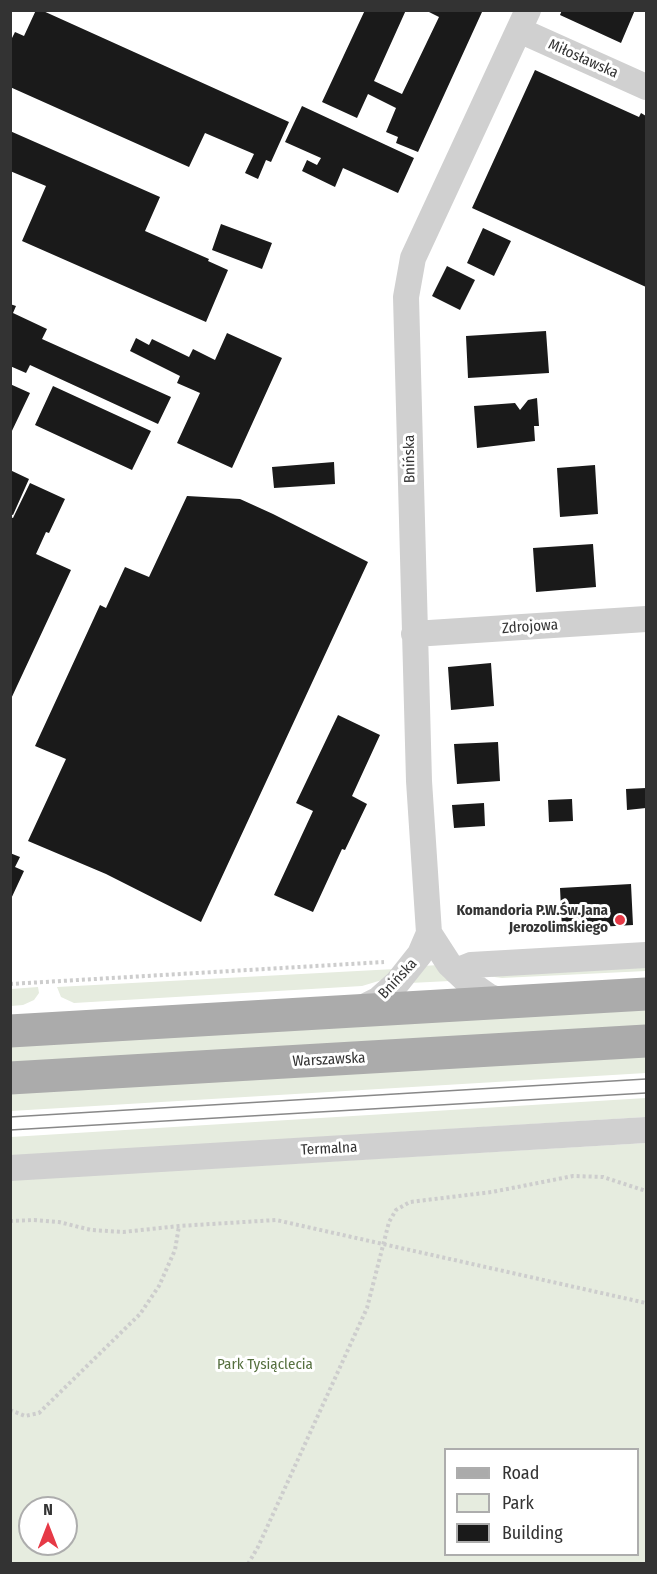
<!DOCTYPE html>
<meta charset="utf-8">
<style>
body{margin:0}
#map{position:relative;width:657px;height:1574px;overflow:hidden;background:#fff;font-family:"Fira Sans Condensed",sans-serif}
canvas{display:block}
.frame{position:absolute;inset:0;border:12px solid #333;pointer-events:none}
.legend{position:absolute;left:444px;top:1448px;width:195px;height:108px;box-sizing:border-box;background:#fff;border:2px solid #adadad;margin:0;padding:8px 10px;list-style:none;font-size:18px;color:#333}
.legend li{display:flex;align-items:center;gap:12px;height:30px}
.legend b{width:30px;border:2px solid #adadad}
.north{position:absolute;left:18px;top:1496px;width:60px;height:60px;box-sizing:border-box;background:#fff;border:2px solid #adadad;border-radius:50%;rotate:0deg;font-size:16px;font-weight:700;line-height:24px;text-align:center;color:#333}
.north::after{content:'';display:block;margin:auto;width:21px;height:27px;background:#e63946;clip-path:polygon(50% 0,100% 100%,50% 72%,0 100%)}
</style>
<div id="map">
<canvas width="657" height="1574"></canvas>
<div class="frame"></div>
<ul class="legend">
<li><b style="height:8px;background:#ababab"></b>Road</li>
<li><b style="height:16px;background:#e6ecdf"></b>Park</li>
<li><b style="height:16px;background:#1a1a1a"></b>Building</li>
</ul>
<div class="north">N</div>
</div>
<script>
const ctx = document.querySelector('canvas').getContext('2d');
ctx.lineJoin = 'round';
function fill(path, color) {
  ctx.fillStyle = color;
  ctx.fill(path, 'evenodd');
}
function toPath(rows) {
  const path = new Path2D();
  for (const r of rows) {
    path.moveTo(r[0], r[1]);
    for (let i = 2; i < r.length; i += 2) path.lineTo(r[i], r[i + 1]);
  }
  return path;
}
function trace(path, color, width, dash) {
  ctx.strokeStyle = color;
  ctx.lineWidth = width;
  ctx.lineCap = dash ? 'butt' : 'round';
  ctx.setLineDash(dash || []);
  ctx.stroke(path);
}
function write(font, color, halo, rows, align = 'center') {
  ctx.font = font + ' "Fira Sans Condensed",sans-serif';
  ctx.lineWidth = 6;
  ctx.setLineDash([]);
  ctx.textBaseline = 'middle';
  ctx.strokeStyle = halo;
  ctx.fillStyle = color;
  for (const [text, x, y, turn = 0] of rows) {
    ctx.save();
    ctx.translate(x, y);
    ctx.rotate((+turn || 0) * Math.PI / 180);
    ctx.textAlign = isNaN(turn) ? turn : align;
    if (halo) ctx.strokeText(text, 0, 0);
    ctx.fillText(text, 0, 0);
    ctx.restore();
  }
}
const green = toPath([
 [646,962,646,971,502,978,487,976],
 [439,965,450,981,410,983,422,966],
 [395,969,382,980,362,986,74,1003,61,997,57,987],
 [38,987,39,993,34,1000,23,1005,11,1006,11,989],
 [646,1006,646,1028,11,1066,11,1043],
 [646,1053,646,1073,11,1111,11,1090],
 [646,1098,646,1117,11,1156,11,1137],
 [646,1143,646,1563,11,1564,11,1180],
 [446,1450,638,1450,638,1554,446,1554],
 [30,1508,66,1508,66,1544,30,1544]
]);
const building = toPath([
 [36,10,41,10,289,122,271,162,266,160,258,179,245,173,254,154,205,133,189,167,10,87,10,42,15,32,24,36],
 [365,10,406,10,374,81,402,94,439,17,425,10,482,12,418,152,396,143,398,137,386,132,396,108,368,94,357,118,322,102],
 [562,10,635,10,621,43,560,15],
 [535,70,639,117,641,113,646,116,646,287,472,208],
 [302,106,414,158,398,193,343,168,335,187,302,171,307,160,317,165,321,158,285,142],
 [10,131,160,197,145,231,209,259,208,261,228,270,206,322,22,241,46,186,10,171],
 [221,224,272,243,262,269,212,250],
 [483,228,511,241,494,276,467,263],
 [447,266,475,280,460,310,432,296],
 [10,304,16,306,13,313,47,329,42,339,171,397,158,424,30,365,26,373,10,366],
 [546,331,549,373,468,378,466,336],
 [227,333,282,358,232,468,177,443,200,393,177,383,180,376,130,351,136,338,149,345,152,339,189,357,193,349,215,360],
 [10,384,30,393,10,435],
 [53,386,151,431,132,470,35,425],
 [537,398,539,426,534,426,535,441,477,448,474,406,515,403,520,410,528,400],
 [334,462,335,484,274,488,272,467],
 [595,465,598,514,560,517,557,468],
 [10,470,29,479,13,515,10,514],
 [30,483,65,499,49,533,46,532,36,554,71,570,10,701,10,517,13,518],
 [187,496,240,499,273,514,368,562,201,922,106,874,28,841,66,759,35,746,100,605,106,608,125,567,149,577],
 [593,544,596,587,536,592,533,548],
 [491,663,494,706,451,710,448,667],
 [338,715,380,735,352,796,367,804,345,850,342,849,313,912,274,895,313,811,296,803],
 [498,742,500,781,457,784,454,744],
 [646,788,646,808,627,810,626,789],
 [572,799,573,821,549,822,548,800],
 [484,803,485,826,454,828,452,805],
 [10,853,20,857,15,867,24,871,10,901],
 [631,884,633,925,562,929,560,888]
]);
const path = toPath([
 [10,984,384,962],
 [10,1221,34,1220,59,1222,91,1230,123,1232,179,1226,276,1220,646,1303],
 [10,1410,25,1416,39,1413,140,1314,159,1286,175,1250,179,1226],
 [248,1564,258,1547,367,1308,389,1222,396,1210,410,1202,492,1192,573,1176,603,1177,646,1191]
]);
const minor = toPath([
 [519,30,646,87],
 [414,634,646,619],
 [456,971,471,965,646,955],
 [505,1003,488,996,468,982,449,964,429,933,419,781,406,297,413,258,528,10],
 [358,1010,378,1000,397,983,420,954,429,933],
 [10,1168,646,1130]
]);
const major = toPath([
 [10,1031,646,994],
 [10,1078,646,1041]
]);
const tram = toPath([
 [10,1117,646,1079],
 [10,1130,646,1093]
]);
const markers = [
 [620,920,6,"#e63946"]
];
const streetNames = [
 ["Miłosławska",583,59,24],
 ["Bnińska",410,459,-91],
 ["Zdrojowa",530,627,-4],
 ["Bnińska",398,979,-47],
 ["Warszawska",329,1060,-3],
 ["Termalna",329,1149,-3]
];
const poiNames = [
 ["Komandoria P.W.Św.Jana",608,911],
 ["Jerozolimskiego",608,928]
];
const parkNames = [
 ["Park Tysiąclecia",265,1365]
];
fill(green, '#e6ecdf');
fill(building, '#1a1a1a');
trace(path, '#cdcdcd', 4, [3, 3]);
trace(minor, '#d0d0d0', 26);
trace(major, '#ababab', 33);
trace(tram, '#888', 1.5);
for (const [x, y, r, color] of markers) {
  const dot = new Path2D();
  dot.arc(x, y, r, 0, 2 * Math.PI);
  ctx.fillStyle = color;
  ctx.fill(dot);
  trace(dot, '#fff', 2);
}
write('15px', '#333', '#fff', streetNames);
write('bold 15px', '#333', '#fff', poiNames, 'right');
write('15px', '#56703f', '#fff', parkNames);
</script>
